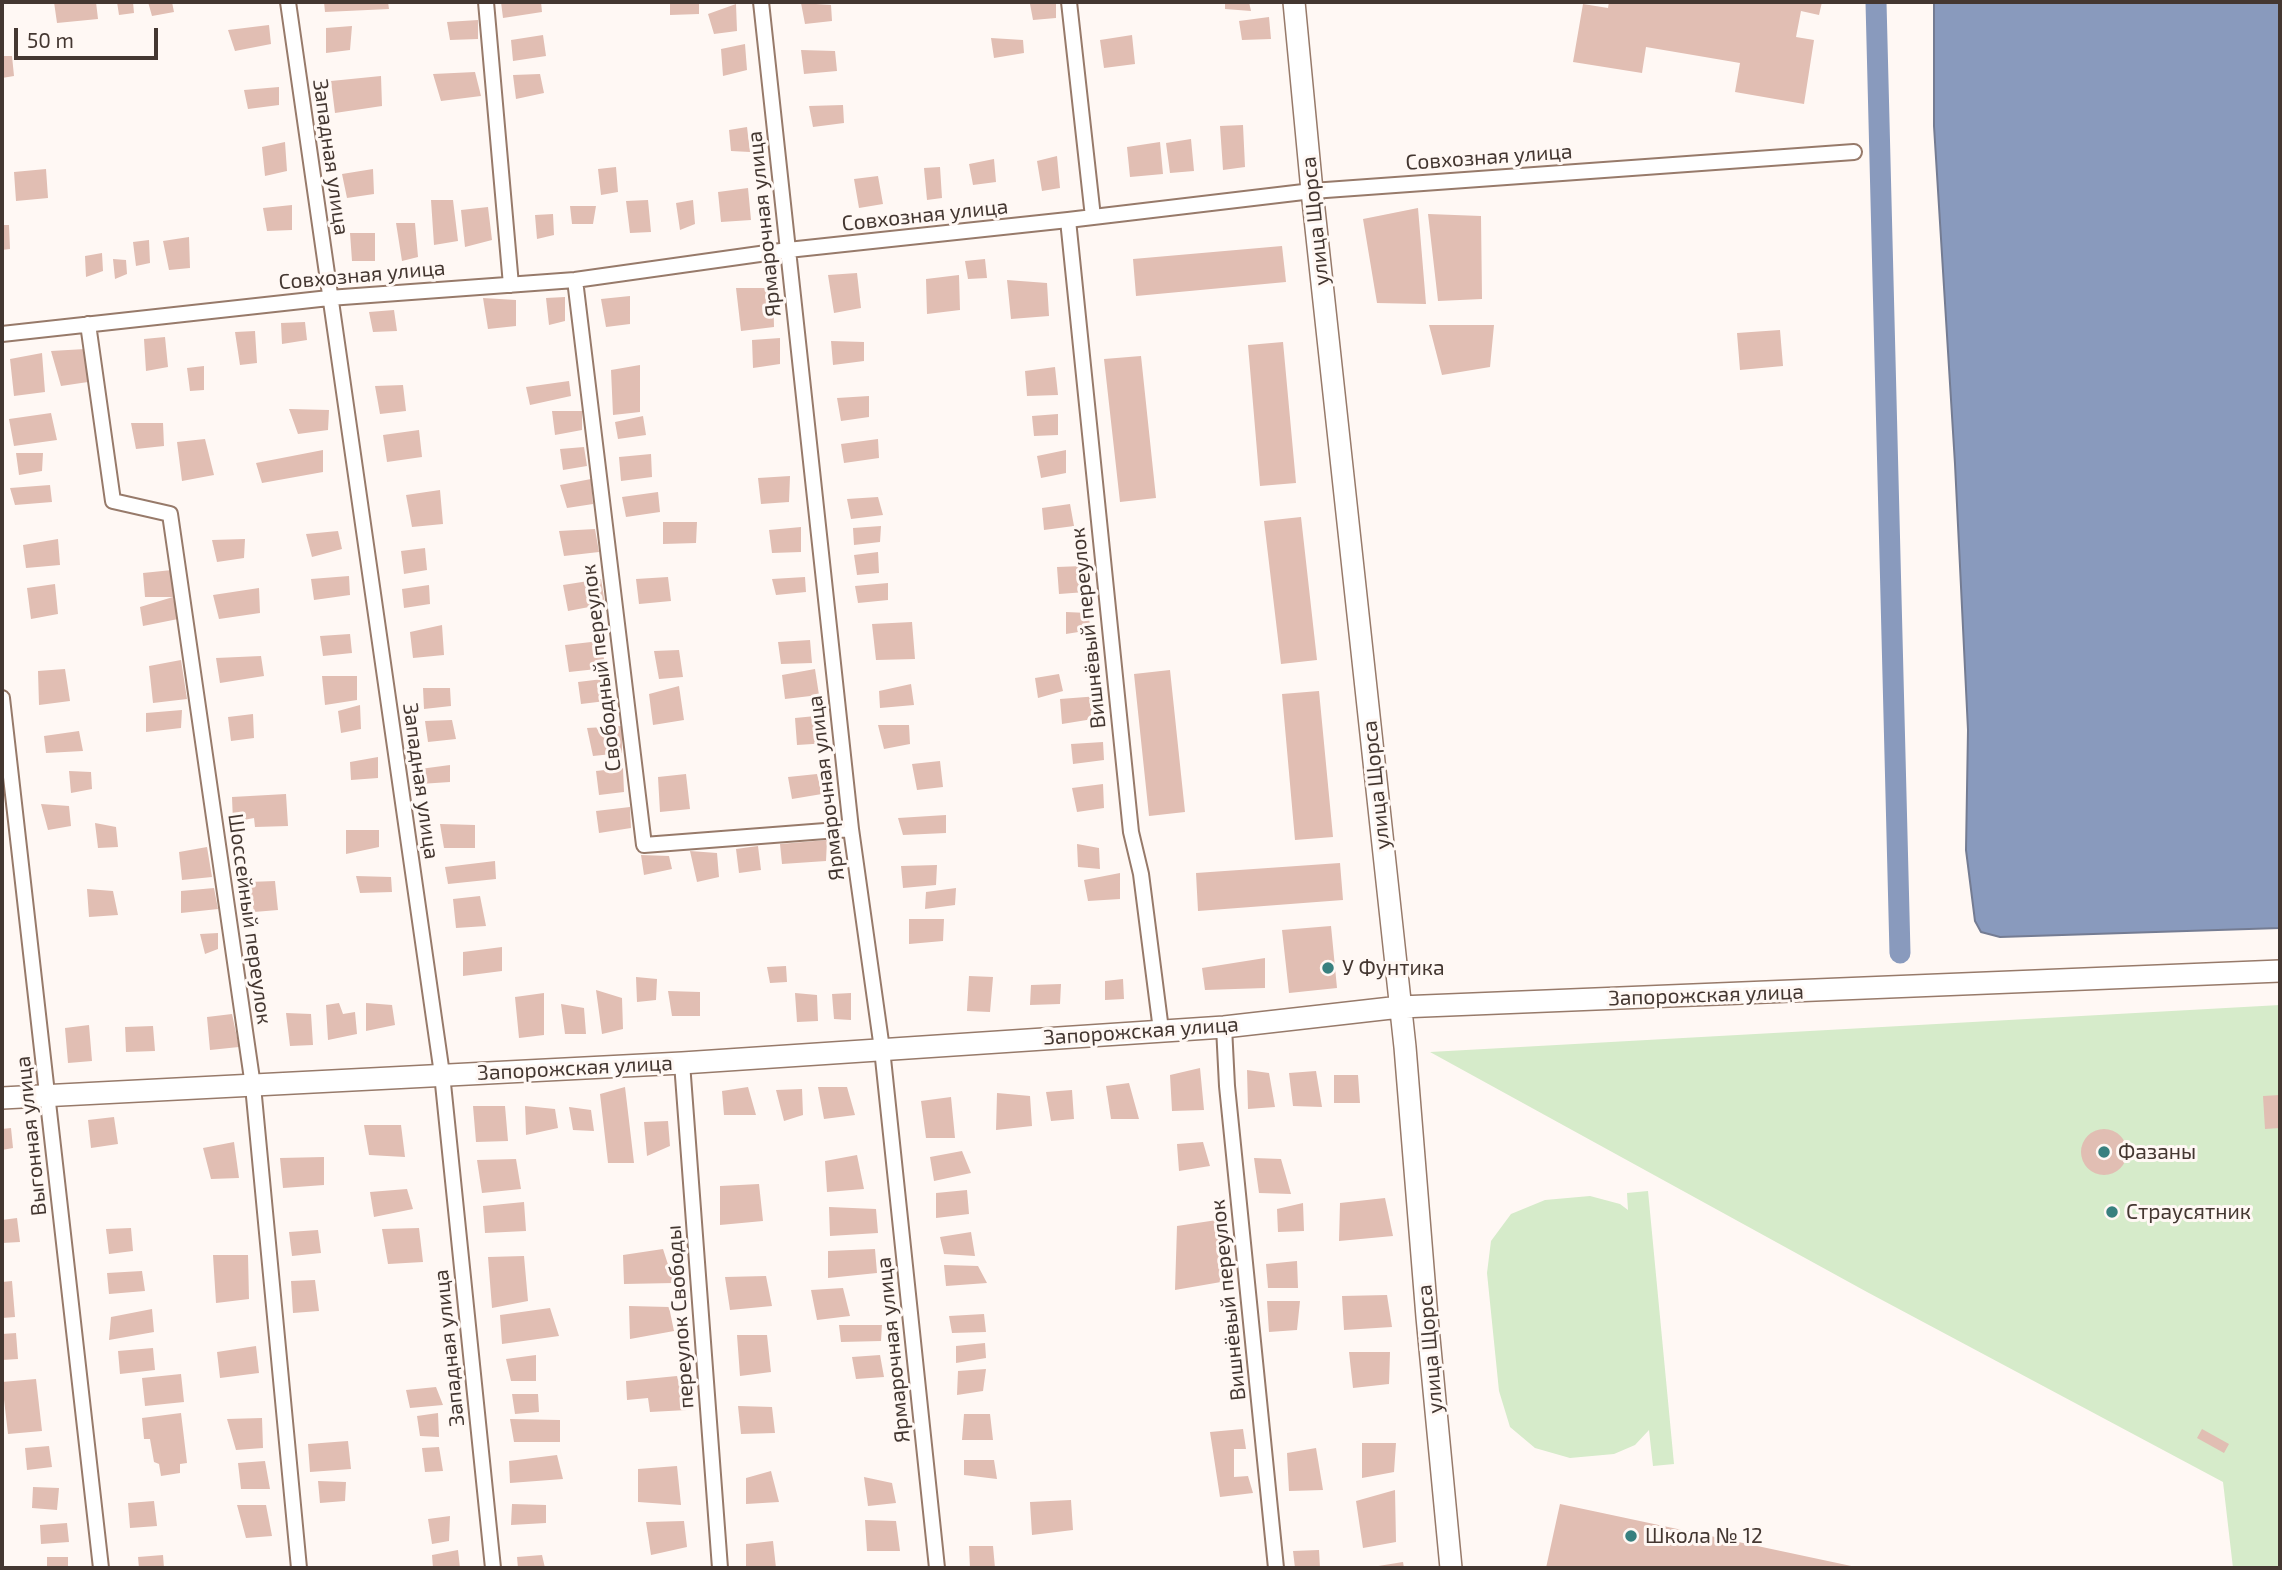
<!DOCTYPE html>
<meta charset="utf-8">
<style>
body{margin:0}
#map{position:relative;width:2282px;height:1570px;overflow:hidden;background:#fff8f4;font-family:"Exo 2",sans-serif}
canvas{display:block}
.frame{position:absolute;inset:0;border:4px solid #443731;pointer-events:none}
.scale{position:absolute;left:14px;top:28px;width:144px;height:32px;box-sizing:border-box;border:4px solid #443731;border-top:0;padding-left:9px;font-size:21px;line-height:24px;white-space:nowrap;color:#443731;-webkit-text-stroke:5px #fff8f4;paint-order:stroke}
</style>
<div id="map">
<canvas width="2282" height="1570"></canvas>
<div class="frame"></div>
<div class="scale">50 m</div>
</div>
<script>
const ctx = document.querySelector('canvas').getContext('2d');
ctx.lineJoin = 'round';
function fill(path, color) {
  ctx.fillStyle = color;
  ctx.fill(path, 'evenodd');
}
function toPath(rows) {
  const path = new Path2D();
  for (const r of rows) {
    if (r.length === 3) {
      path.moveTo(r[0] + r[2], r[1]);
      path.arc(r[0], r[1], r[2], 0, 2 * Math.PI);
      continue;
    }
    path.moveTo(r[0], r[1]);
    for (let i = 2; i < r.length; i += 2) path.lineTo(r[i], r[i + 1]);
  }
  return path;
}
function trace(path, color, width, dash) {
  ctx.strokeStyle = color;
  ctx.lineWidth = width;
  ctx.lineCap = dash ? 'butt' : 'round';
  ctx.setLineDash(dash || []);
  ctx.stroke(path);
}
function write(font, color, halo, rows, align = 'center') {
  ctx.font = font + ' "Exo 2",sans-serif';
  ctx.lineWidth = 6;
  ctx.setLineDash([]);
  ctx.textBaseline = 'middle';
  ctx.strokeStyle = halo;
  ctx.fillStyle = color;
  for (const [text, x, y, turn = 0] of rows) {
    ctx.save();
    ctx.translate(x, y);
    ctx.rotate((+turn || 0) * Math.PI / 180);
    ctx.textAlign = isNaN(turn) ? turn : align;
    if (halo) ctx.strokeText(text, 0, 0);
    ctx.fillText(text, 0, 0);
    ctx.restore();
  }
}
const green = toPath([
 [2280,1005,2280,1568,2233,1568,2223,1482,1867,1292,1430,1052],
 [1648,1191,1674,1464,1653,1466,1649,1430,1635,1445,1614,1454,1570,1458,1535,1448,1510,1427,1499,1391,1487,1273,1491,1241,1511,1214,1545,1200,1590,1196,1620,1204,1628,1210,1627,1193]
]);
const water = toPath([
 [1934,2,2280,2,2280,928,2000,937,1981,932,1975,921,1966,850,1968,730,1955,464,1934,126,1934,2]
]);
const canal = toPath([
 [1876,2,1900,953]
]);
const building = toPath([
 [54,2,96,2,98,19,57,23],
 [117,2,133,2,134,13,119,15],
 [148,2,172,2,174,12,152,16],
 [324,2,388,2,389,9,325,12],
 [501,2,541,2,542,12,503,18],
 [670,2,699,2,699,14,670,15],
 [1044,2,1056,2,1056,18,1033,20,1030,4],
 [1225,2,1249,2,1251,11,1225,9],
 [1609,2,1747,2,1760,4,1760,2,1822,2,1819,15,1801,11,1796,37,1814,40,1804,104,1735,92,1740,63,1646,47,1642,73,1573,62,1583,4,1608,8],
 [801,3,831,5,832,21,805,24],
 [736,4,737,31,714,34,708,14],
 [1269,17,1271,39,1242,40,1239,21],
 [478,20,478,39,450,40,447,22],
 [269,25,271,44,235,51,228,30],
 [352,26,350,50,326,53,326,28],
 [543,35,546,56,513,61,511,40],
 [1132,35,1135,64,1104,68,1100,40],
 [991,38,1023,40,1024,53,994,58],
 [745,44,747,70,723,76,721,49],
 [801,50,835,51,837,71,804,74],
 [2,56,12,56,14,76,2,78],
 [475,72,481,96,441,101,433,74],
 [540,74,544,93,516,99,513,75],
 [381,76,382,106,335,113,331,81],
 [279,87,279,105,248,109,244,90],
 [843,105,844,123,813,127,809,106],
 [1243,125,1245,167,1223,170,1220,126],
 [747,127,750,152,731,151,729,130],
 [1191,139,1194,171,1170,173,1166,143],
 [285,142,287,171,265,176,262,147],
 [1160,142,1163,174,1130,177,1127,147],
 [1057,156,1060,188,1042,191,1037,161],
 [994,159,996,182,973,185,969,164],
 [616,167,618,192,601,195,598,169],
 [940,167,942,198,927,200,924,168],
 [46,169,48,198,16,201,14,172],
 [373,169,374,194,347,198,342,174],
 [878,176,883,204,859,208,854,179],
 [748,188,751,220,721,222,718,192],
 [431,200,453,200,458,241,434,245],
 [648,200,651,232,630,233,626,201],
 [693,200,695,224,680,230,676,203],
 [292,205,292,230,267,231,263,208],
 [570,206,596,206,593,224,572,224],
 [488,207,492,240,465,247,461,210],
 [1418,208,1426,304,1377,303,1363,219],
 [553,214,554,235,537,239,535,215],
 [1428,214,1481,216,1482,299,1438,301],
 [396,223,415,223,418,257,402,261],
 [2,225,9,225,10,249,2,250],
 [350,233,375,233,375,261,352,261],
 [189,237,190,268,169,270,163,241],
 [149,240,150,263,136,266,133,242],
 [1282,246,1286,282,1136,296,1133,259],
 [102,253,103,271,86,277,85,256],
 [113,259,126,260,127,274,115,279],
 [985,259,987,278,968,279,965,261],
 [857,273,861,308,834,313,828,275],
 [959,275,960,310,927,314,926,279],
 [1007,280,1047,283,1049,316,1011,319],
 [736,288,773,288,774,327,741,331],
 [630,296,630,324,606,327,601,299],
 [565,297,565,321,549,325,546,298],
 [483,298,516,300,516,326,488,329],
 [394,310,397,331,373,332,369,312],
 [305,322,307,340,282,344,281,323],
 [1429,325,1494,325,1490,367,1442,375],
 [1780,330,1783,366,1740,370,1737,333],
 [255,331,257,363,240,365,235,332],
 [165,337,168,367,146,371,144,339],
 [780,338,780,364,753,368,752,340],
 [831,341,864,342,864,361,833,365],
 [1283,342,1296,483,1260,486,1248,345],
 [85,349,88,382,61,386,51,351],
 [42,353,45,392,14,396,10,359],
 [1141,356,1156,498,1120,502,1104,359],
 [640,365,640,412,613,415,611,370],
 [204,366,204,390,190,391,187,368],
 [1055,367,1058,395,1027,396,1025,371],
 [569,381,571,396,530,405,526,387],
 [403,385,406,411,380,414,375,386],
 [869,396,869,417,841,421,837,398],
 [289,409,329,410,328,430,298,434],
 [552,411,582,411,582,430,555,435],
 [51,413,57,440,14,446,9,419],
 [1058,414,1058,435,1034,436,1032,416],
 [643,416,646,435,618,439,615,422],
 [131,423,163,423,164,446,136,449],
 [419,430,422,457,387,462,383,435],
 [205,439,214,475,182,481,177,442],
 [878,439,879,458,844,463,841,444],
 [584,447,587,466,563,470,560,449],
 [323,450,323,472,262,483,256,463],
 [1066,450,1066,473,1041,478,1037,456],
 [16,453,43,453,42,471,19,475],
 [651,454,652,477,621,481,619,457],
 [790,476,789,502,761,504,758,478],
 [591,479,593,504,567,508,560,485],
 [50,485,52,502,15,505,10,488],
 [440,490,443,524,412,527,406,495],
 [658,492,660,512,626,517,622,497],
 [878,497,883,515,851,519,847,499],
 [1070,504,1074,526,1044,530,1042,508],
 [1301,517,1317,660,1281,664,1264,521],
 [663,522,697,522,696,543,663,544],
 [881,526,880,542,854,545,853,528],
 [801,527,801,552,772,553,769,530],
 [595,529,599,552,564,556,559,531],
 [338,531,342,549,312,557,306,534],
 [58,539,60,565,26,568,23,545],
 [245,539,244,558,217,562,212,540],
 [425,548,427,570,404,574,401,551],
 [878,552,879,573,857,575,854,555],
 [1083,566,1086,592,1059,594,1057,567],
 [172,570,173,597,178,619,143,626,140,607,173,597,145,597,143,573],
 [349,576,350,595,314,600,311,579],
 [668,577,671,601,639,604,636,579],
 [805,577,806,592,776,595,772,579],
 [601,579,605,604,568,611,563,585],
 [888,583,888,600,858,603,855,586],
 [55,584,58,614,31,619,27,588],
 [429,585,430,604,404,608,402,589],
 [259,588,260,613,219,619,213,595],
 [1066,612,1088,613,1091,630,1066,634],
 [912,622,915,659,876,660,872,624],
 [442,625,444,655,413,658,410,632],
 [350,634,352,653,323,656,320,636],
 [810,640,812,663,781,664,778,642],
 [600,641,606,668,569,672,565,645],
 [679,650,683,677,659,679,654,651],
 [261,656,264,676,220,683,216,658],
 [181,660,187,699,153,703,149,666],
 [65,669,70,701,39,705,38,671],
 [815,669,819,695,785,699,782,675],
 [1170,670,1185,812,1149,816,1134,674],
 [1059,674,1063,691,1038,698,1035,678],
 [322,676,357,676,357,700,325,705],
 [611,678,614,700,581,704,578,682],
 [911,684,914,705,880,708,879,691],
 [679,686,684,720,653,725,649,694],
 [423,688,450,688,451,706,424,709],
 [1319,691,1333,837,1295,840,1282,694],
 [1099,696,1099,718,1062,724,1060,699],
 [360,705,361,729,341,733,338,711],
 [182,710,181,728,146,732,146,713],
 [253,714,254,738,231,741,228,717],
 [826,715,828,743,797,745,795,718],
 [452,720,456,739,428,742,425,721],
 [878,725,909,725,910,744,884,749],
 [622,726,622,753,593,756,587,728],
 [79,731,83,751,46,753,44,736],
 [1103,742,1104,760,1073,764,1071,744],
 [378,757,378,778,351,780,350,762],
 [940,761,943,787,917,790,912,764],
 [450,765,450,782,420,784,420,769],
 [623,768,624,792,599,795,596,771],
 [69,771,91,772,92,789,71,793],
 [686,774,690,809,660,812,658,777],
 [817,774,822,794,792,799,788,777],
 [1103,784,1104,808,1077,812,1072,788],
 [286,794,288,826,255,827,254,818,233,822,232,797],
 [41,804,69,806,71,826,48,830],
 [630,807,631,828,599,833,596,811],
 [946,815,946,833,903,835,898,818],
 [95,823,116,827,118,847,98,848],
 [440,824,475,825,475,848,444,848],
 [346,830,379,830,379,847,346,854],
 [827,840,826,861,782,864,780,844],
 [1077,844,1099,848,1100,869,1078,867],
 [758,846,761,870,739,873,736,849],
 [207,847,212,877,182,880,179,852],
 [690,851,717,853,719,877,697,882],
 [641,855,669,856,672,869,644,875],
 [495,861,496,879,448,884,445,867],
 [1340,863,1343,900,1198,911,1196,873],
 [937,865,936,885,903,888,901,866],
 [1120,873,1120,899,1088,901,1084,880],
 [356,876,391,877,392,892,360,893],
 [275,881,278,910,254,912,249,882],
 [214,888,218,909,181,913,181,891],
 [956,888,955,905,925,909,926,892],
 [87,889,113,891,118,915,89,917],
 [480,896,486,926,456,928,453,899],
 [909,919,944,919,943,941,909,944],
 [1331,926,1337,988,1289,993,1282,930],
 [218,933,218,949,205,954,200,934],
 [502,947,502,971,463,976,463,952],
 [1265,958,1265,988,1205,990,1202,968],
 [786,966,787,982,770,983,767,967],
 [969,976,993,977,990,1012,967,1011],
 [636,977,657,979,656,1000,637,1002],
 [1123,979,1124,999,1105,1000,1105,981],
 [1061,984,1060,1004,1030,1005,1031,985],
 [596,990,622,998,623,1029,602,1034],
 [668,991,700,992,700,1016,672,1016],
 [544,993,544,1035,519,1038,515,997],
 [795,993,817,995,818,1021,797,1022],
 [851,993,851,1020,834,1019,832,994],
 [339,1003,343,1014,355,1012,357,1034,328,1040,326,1005],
 [366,1003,392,1005,395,1025,366,1031],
 [561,1004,584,1008,586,1034,565,1034],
 [286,1013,311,1014,313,1045,290,1046],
 [232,1014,239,1047,210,1050,207,1017],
 [89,1025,92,1061,68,1063,65,1028],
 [153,1026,155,1051,126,1052,125,1027],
 [1200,1068,1204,1110,1172,1111,1170,1075],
 [1247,1070,1269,1073,1275,1107,1248,1109],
 [1316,1071,1322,1107,1293,1106,1289,1073],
 [1334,1075,1358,1075,1360,1103,1334,1103],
 [1129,1083,1139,1119,1111,1119,1106,1086],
 [625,1087,634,1163,608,1163,600,1094],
 [748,1087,756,1115,724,1115,722,1091],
 [818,1087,847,1087,855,1115,824,1119],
 [802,1089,803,1115,784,1121,776,1090],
 [1072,1090,1074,1119,1051,1121,1046,1092],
 [997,1093,1030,1096,1032,1126,996,1130],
 [2280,1095,2280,1128,2265,1129,2263,1096],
 [951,1097,955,1138,926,1138,921,1101],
 [473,1106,505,1106,508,1141,476,1142],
 [525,1106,555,1109,558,1128,526,1135],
 [569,1107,591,1110,594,1131,573,1130],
 [114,1117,118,1144,91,1148,88,1120],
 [668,1121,670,1146,647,1156,644,1122],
 [364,1125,401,1125,405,1157,369,1155],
 [11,1128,13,1148,2,1150,2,1129],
 [2104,1152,23],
 [234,1142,239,1178,211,1179,203,1148],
 [1203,1142,1210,1166,1179,1171,1177,1144],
 [962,1151,971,1173,934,1181,930,1157],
 [857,1155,864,1189,827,1192,825,1161],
 [324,1157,324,1185,283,1188,280,1158],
 [1254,1158,1281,1159,1291,1194,1259,1193],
 [516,1159,521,1189,482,1193,477,1160],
 [759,1184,763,1221,720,1225,720,1186],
 [407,1189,413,1209,374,1217,370,1192],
 [967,1190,969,1214,936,1218,936,1193],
 [1385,1198,1393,1236,1339,1241,1340,1203],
 [524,1202,526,1231,485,1233,483,1206],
 [1303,1203,1304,1231,1278,1232,1277,1209],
 [829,1207,876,1209,878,1233,830,1236],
 [17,1218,20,1242,2,1243,2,1220],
 [1217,1220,1221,1282,1175,1290,1177,1226],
 [131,1228,133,1251,109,1254,106,1229],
 [419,1228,423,1262,388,1264,382,1229],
 [318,1230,321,1253,292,1256,289,1232],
 [971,1232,975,1256,944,1254,940,1237],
 [663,1249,674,1283,624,1284,623,1255],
 [875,1249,877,1273,828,1278,828,1251],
 [213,1255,248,1255,249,1299,216,1303],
 [524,1256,528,1301,492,1308,488,1257],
 [1297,1261,1298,1288,1268,1288,1266,1264],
 [944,1265,978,1266,987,1283,946,1286],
 [142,1271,145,1291,109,1294,107,1273],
 [766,1276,772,1306,730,1310,725,1277],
 [315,1280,319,1311,293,1313,291,1281],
 [12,1281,15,1317,2,1318,2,1282],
 [843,1288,850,1316,817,1320,811,1290],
 [1387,1295,1392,1327,1344,1330,1342,1296],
 [1267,1301,1300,1301,1297,1330,1269,1332],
 [629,1306,669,1307,674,1331,630,1339],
 [550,1308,559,1336,502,1344,500,1315],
 [152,1309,154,1332,109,1340,111,1317],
 [984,1314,986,1332,952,1333,949,1316],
 [839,1325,882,1325,881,1341,841,1342],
 [16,1333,18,1359,2,1360,2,1334],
 [737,1335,767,1335,771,1372,740,1376],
 [985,1343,986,1358,956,1363,956,1346],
 [256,1346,259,1373,220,1378,217,1352],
 [153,1348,155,1370,120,1374,118,1351],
 [1349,1352,1390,1352,1389,1384,1353,1388],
 [536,1355,536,1381,511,1381,506,1359],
 [880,1355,884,1377,856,1379,852,1357],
 [986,1369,983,1391,957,1395,958,1371],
 [181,1374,184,1402,145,1406,142,1378],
 [677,1376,687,1410,650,1412,648,1398,627,1400,626,1381],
 [36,1379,42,1431,8,1434,2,1382],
 [436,1387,443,1405,410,1408,406,1390],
 [512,1394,538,1394,539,1412,515,1414],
 [738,1406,772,1407,775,1433,741,1434],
 [181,1413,187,1463,180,1464,180,1473,161,1476,159,1464,154,1462,150,1439,144,1439,142,1418],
 [438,1413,439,1437,420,1436,417,1416],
 [964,1414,990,1414,993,1440,962,1440],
 [262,1418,263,1448,236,1450,227,1419],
 [510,1419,560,1420,560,1442,514,1442],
 [1243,1429,1246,1449,1234,1449,1234,1477,1248,1476,1253,1493,1220,1497,1210,1432],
 [2202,1429,2229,1444,2224,1453,2197,1438],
 [348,1441,351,1469,310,1472,308,1444],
 [1362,1443,1396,1443,1394,1472,1362,1478],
 [49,1446,52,1467,27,1470,25,1448],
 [439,1447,443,1471,425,1472,422,1448],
 [1316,1448,1323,1490,1289,1491,1287,1453],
 [557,1455,563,1479,510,1483,509,1461],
 [964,1460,994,1460,997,1479,964,1475],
 [265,1461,270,1489,241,1489,238,1463],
 [677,1466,681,1505,638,1502,638,1469],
 [771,1471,779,1502,746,1504,746,1478],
 [864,1477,892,1483,896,1503,868,1506],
 [318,1481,346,1482,345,1501,320,1503],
 [33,1487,59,1488,57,1510,32,1508],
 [1395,1490,1396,1542,1363,1548,1356,1501],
 [1071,1500,1073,1530,1032,1535,1030,1502],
 [154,1501,157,1526,130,1528,128,1503],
 [512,1504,546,1505,546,1523,511,1525],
 [1560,1504,1856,1567,1856,1568,1546,1568],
 [237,1505,266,1505,272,1536,246,1538],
 [450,1516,449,1541,432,1544,428,1519],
 [865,1520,896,1521,900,1551,867,1551],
 [684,1521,687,1547,651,1555,646,1522],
 [67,1523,69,1542,41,1544,40,1525],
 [773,1541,776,1568,746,1568,746,1544],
 [969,1546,993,1546,995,1568,970,1568],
 [458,1550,460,1568,433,1568,432,1555],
 [1319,1550,1320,1568,1295,1568,1293,1551],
 [163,1555,164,1568,139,1568,138,1557],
 [542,1555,545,1568,518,1568,517,1557],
 [47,1557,68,1557,68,1568,47,1568],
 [1403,1562,1404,1568,1372,1568,1372,1567]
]);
const street = toPath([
 [288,2,442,1074,493,1568],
 [486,2,511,285],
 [761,2,851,829,882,1049,937,1568],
 [1069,2,1093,217],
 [1068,220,1131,832,1141,874,1161,1030],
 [575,280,644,845,851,829],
 [88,324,113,501,170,514,253,1086,299,1568],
 [2,334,329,298,575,280,788,250,1068,220,1312,191,1854,152],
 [2,698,101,1568],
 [1224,1027,1227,1086,1276,1568],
 [682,1063,720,1568]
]);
const secondary = toPath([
 [1294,2,1312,191,1405,1047,1427,1317,1451,1568],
 [2,1098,682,1063,1224,1027,1400,1007,2280,971]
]);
const markers = [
 [1328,968,7,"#38807f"],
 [2104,1152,7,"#38807f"],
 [2112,1212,7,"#38807f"],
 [1631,1536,7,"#38807f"]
];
const streetNames = [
 ["Западная улица",331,157,82],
 ["Совхозная улица",1489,157,-4],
 ["Совхозная улица",925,215,-6],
 ["улица Щорса",1315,221,-96],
 ["Ярмарочная улица",764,224,-96],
 ["Совхозная улица",362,275,-5],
 ["Вишнёвый переулок",1088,628,-96],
 ["Свободный переулок",601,668,-97],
 ["Западная улица",421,781,82],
 ["улица Щорса",1376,785,-96],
 ["Ярмарочная улица",826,788,-97],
 ["Шоссейный переулок",250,919,82],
 ["Запорожская улица",1706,995,-2],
 ["Запорожская улица",1141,1031,-4],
 ["Запорожская улица",575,1068,-3],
 ["Выгонная улица",31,1136,-96],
 ["Вишнёвый переулок",1228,1300,-96],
 ["переулок Свободы",680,1317,-94],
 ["Западная улица",449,1348,-96],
 ["улица Щорса",1430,1349,-95],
 ["Ярмарочная улица",893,1350,-96]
];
const poiNames = [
 ["У Фунтика",1342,968],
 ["Фазаны",2118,1152],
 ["Страусятник",2126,1212],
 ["Школа № 12",1645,1536]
];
fill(green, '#d6ebca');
fill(water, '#899abd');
trace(water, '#747c93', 2);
trace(canal, '#899abd', 21);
fill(building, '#e1beb3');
trace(street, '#977a6a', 18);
trace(secondary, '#977a6a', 24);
trace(street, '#fff', 14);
trace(secondary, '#fff', 21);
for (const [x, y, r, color] of markers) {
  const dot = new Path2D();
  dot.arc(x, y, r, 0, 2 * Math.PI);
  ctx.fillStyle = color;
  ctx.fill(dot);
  trace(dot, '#fff8f4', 2.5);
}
write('21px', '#443731', '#fff8f4', streetNames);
write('21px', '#443731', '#fff8f4', poiNames, 'left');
</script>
